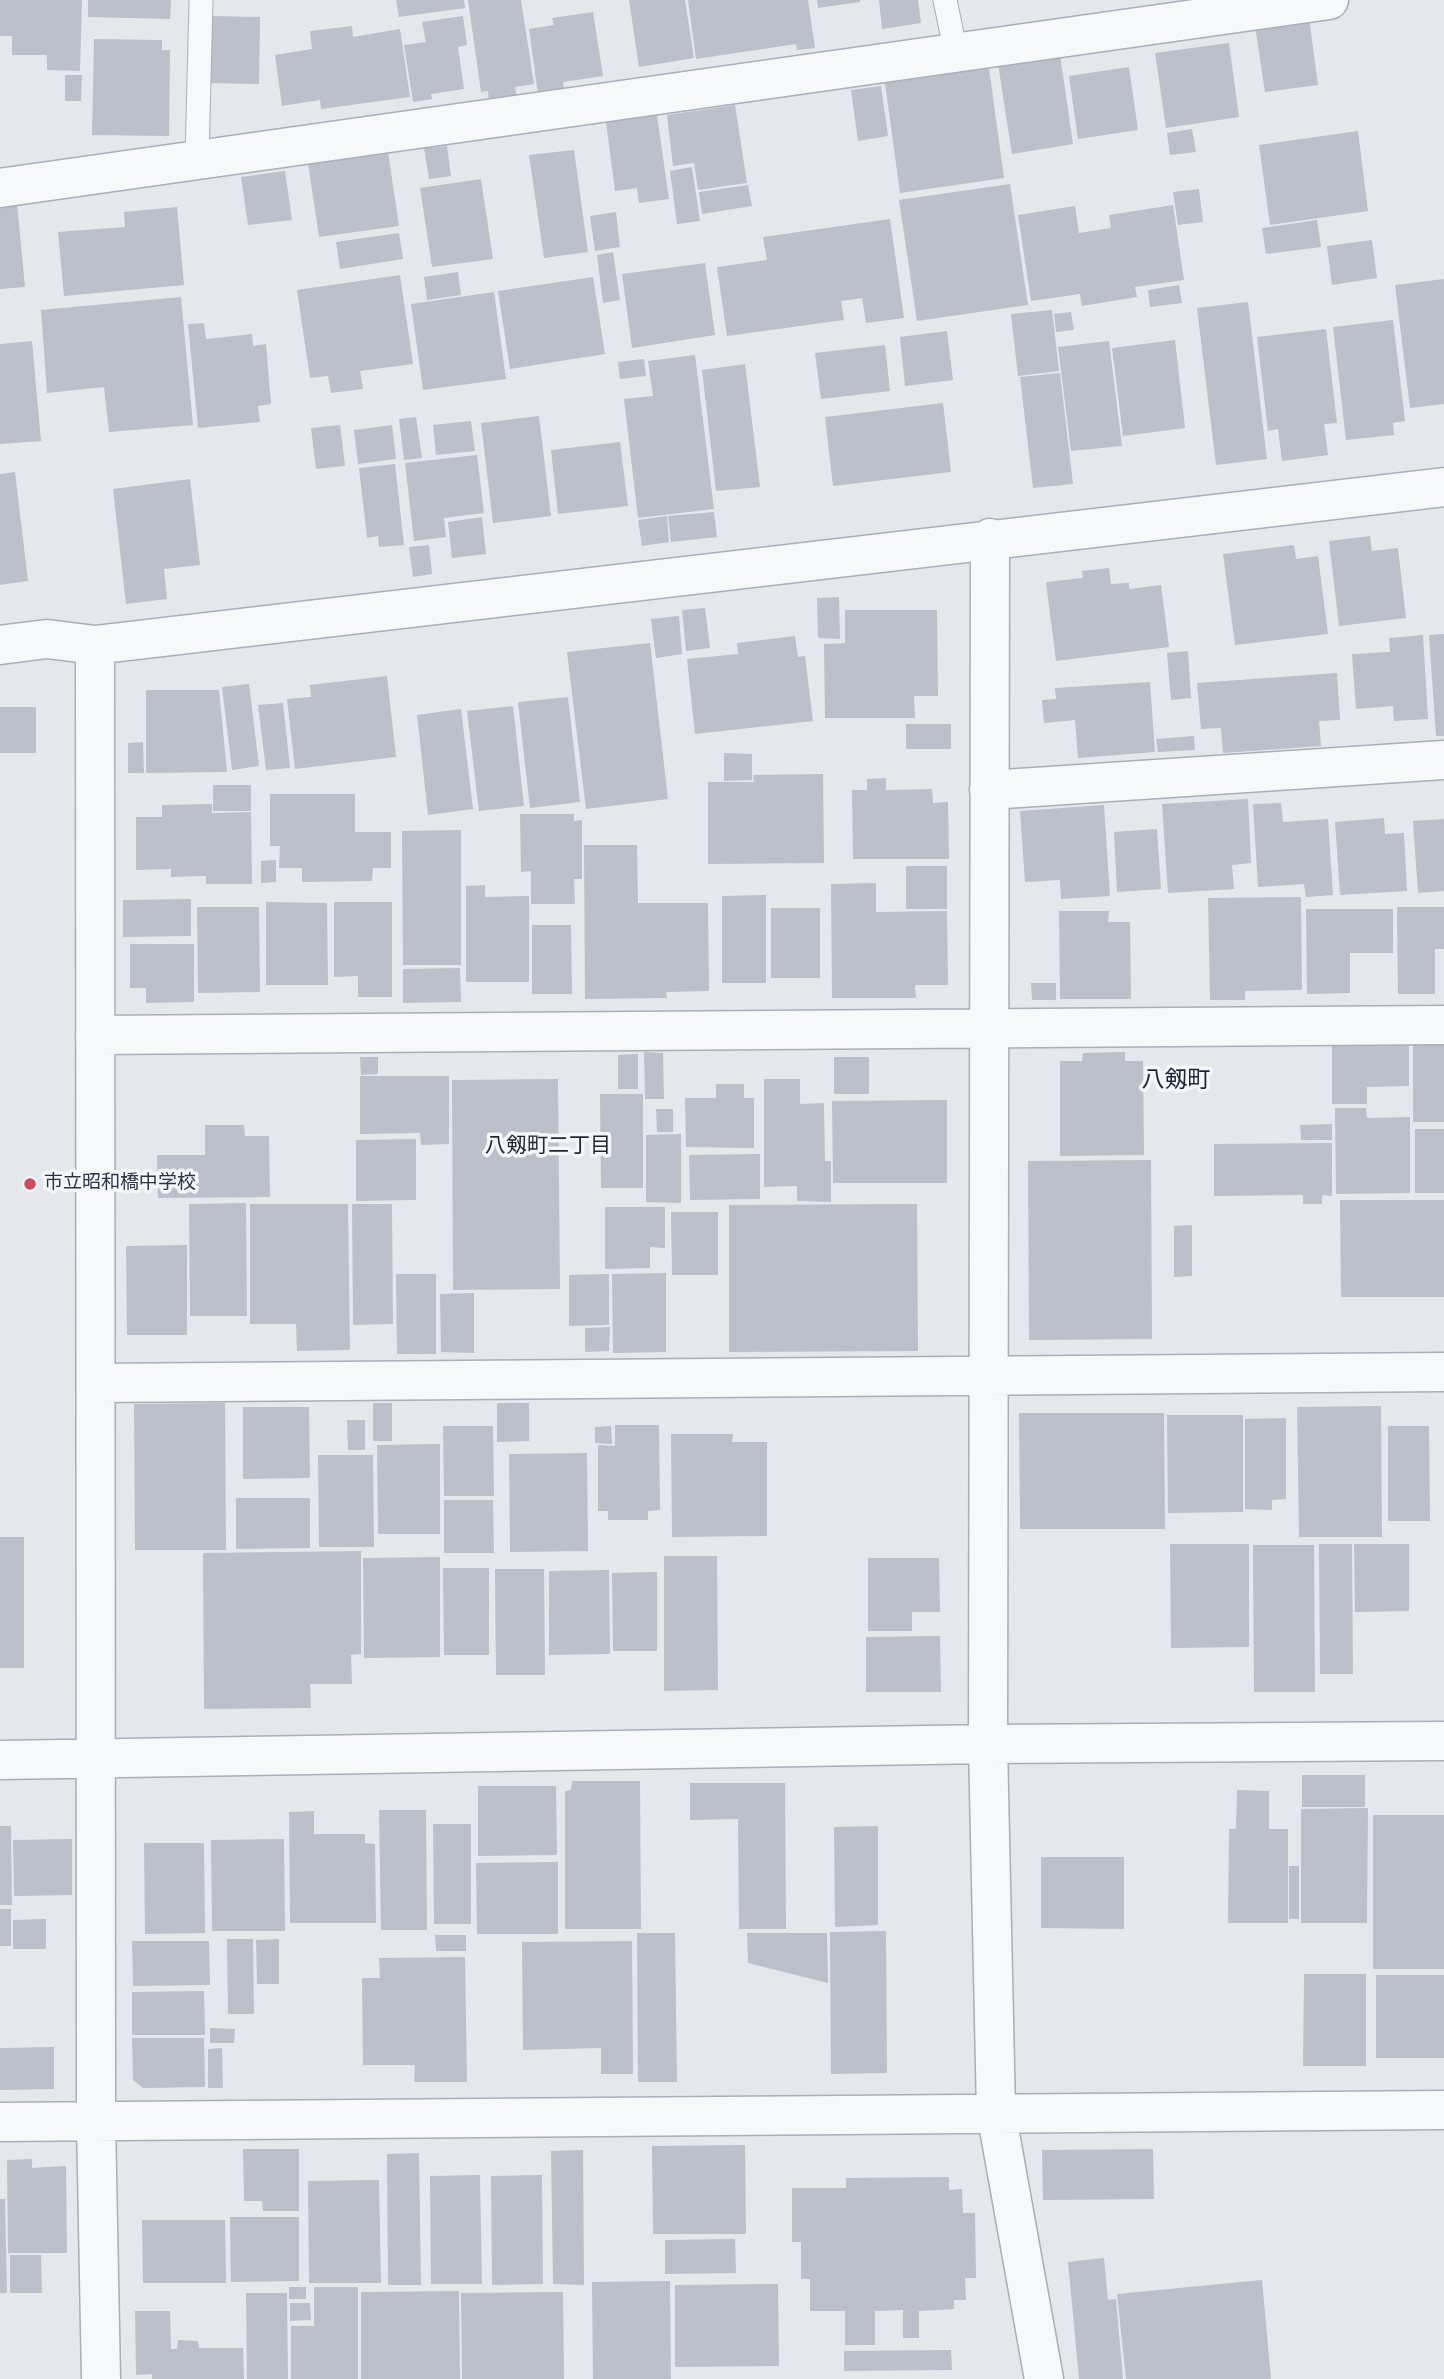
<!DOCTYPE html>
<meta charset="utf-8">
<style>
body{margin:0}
canvas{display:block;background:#e4e7ec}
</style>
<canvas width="1444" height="2379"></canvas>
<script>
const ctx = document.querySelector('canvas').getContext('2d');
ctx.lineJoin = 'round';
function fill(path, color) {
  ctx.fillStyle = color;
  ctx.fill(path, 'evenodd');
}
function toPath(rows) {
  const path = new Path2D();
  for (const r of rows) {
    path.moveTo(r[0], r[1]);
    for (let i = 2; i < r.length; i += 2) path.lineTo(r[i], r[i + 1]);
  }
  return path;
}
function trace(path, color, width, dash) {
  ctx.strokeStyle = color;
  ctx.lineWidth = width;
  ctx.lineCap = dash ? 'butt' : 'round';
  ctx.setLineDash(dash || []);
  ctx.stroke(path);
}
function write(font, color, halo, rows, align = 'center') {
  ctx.font = font + ' Overpass,"Noto Sans JP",sans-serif';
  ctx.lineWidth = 7;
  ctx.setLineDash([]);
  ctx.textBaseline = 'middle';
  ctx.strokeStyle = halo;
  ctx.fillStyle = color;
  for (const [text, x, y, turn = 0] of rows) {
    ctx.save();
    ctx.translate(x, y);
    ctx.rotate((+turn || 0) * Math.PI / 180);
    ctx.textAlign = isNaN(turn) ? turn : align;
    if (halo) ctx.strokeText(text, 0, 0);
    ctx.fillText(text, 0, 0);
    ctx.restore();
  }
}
const building = toPath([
 [0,0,82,0,80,71,47,70,47,55,12,55,12,36,0,36],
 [88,0,171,0,170,19,88,17],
 [396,0,464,0,465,8,399,17],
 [468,0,521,0,534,84,515,87,517,98,489,101,488,91,481,92],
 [629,0,685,0,694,58,639,67],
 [688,0,808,0,815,48,797,50,796,44,696,59],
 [817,0,860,0,860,2,818,8],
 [879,0,918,0,921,23,882,29],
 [593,12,603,76,563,82,564,89,538,94,529,29,554,25,552,18],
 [209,16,260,17,259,84,208,83],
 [463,16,467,45,458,47,464,89,431,94,432,99,413,102,404,45,426,42,422,22],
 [1309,18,1318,85,1265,92,1255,26],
 [352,26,353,37,400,29,410,97,321,109,320,100,282,106,275,55,312,49,310,31],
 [94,39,162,40,162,50,170,50,169,136,92,135],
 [1229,43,1239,117,1166,128,1155,53],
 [1060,55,1073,144,1012,154,998,64],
 [1129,67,1138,130,1078,139,1069,76],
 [989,68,1004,178,900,193,885,83],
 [65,75,82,75,81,101,65,101],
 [881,86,888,136,858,141,851,90],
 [735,105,747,183,698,190,694,163,673,166,667,115],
 [657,115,669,199,639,203,637,188,615,191,606,122],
 [1192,129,1196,152,1170,155,1167,133],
 [1358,131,1368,211,1270,225,1259,145],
 [447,146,451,176,429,179,424,148],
 [574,150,588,252,544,258,529,155],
 [388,152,399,226,319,237,308,163],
 [692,167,700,221,677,224,670,171],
 [285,171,292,220,248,225,241,177],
 [481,179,493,259,432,267,420,188],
 [1010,184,1028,305,917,321,899,200],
 [748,185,752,206,702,214,699,192],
 [1199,189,1203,222,1178,225,1173,192],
 [17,203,25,287,0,289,0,204],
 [1173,205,1184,280,1135,287,1137,297,1082,306,1080,294,1031,301,1018,215,1075,206,1079,233,1111,228,1109,215],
 [177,207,184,285,64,296,58,232,125,227,124,212],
 [616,212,620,247,595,251,590,216],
 [890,219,904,318,866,323,862,298,841,301,844,320,727,336,717,267,767,260,763,237],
 [1317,220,1321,247,1266,254,1262,228],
 [399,233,403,259,340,269,336,242],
 [1372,240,1377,278,1332,285,1327,246],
 [613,252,620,300,603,303,597,255],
 [705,263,715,335,632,348,622,274],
 [458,272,461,295,427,300,424,277],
 [400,275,413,364,360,371,363,389,331,393,328,376,310,378,297,290],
 [593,277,605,354,510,369,498,291],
 [1444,279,1444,404,1410,408,1395,285],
 [1179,285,1182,303,1150,307,1148,290],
 [494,292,506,379,423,390,411,304],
 [181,297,193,425,109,432,104,387,47,393,41,310],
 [1248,302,1267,459,1216,465,1197,308],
 [1052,310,1059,371,1018,376,1011,314],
 [1071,312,1074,330,1056,332,1054,314],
 [1393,320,1405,421,1393,423,1394,435,1346,440,1333,327],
 [204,323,206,339,252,334,253,346,266,344,271,404,258,406,260,422,198,428,188,324],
 [1326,329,1337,423,1324,424,1328,455,1282,461,1278,429,1268,431,1257,337],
 [947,331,953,380,905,386,900,337],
 [1175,340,1185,428,1123,436,1112,348],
 [32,341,41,441,0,444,0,344],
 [1109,341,1122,446,1071,451,1058,347],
 [885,345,890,391,821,399,815,353],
 [695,355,714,509,638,518,624,399,653,396,648,361],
 [644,359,646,376,620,379,618,362],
 [745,364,760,487,716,491,702,370],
 [1060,373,1073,484,1033,488,1020,377],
 [943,403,951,472,833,486,825,417],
 [539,416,551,516,493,523,481,423],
 [416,417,422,458,404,460,399,419],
 [471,421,475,451,436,455,433,425],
 [340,425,345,466,316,469,311,428],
 [392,425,396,459,358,464,354,430],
 [620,442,628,506,558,514,551,450],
 [477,455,484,513,444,518,446,537,414,541,405,463],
 [395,464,404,545,379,547,378,536,367,538,359,468],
 [15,472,28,581,0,585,0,474],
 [190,479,200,565,164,569,167,599,126,604,113,489],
 [714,512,717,537,671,542,668,516],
 [667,516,669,542,642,546,638,520],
 [482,517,486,554,452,558,448,522],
 [1370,536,1372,551,1398,548,1406,618,1339,626,1329,541],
 [429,545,432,574,413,577,409,547],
 [1294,545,1296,559,1318,556,1328,634,1235,645,1223,554],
 [1109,568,1111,584,1129,583,1129,589,1161,585,1169,647,1056,661,1046,582,1083,578,1082,571],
 [839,597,840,639,818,638,817,598],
 [705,608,710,648,686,651,682,610],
 [845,610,937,610,938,696,914,696,915,718,825,718,824,644,845,643],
 [679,616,682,654,656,658,651,619],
 [1444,634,1444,736,1436,736,1429,635],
 [1423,635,1428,719,1394,721,1393,706,1356,709,1352,654,1390,652,1389,638],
 [795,636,798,657,805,656,813,721,695,734,687,659,738,654,737,643],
 [650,643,668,799,586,809,567,652],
 [1188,651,1191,698,1171,700,1167,653],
 [1337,673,1340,720,1319,721,1321,746,1223,753,1221,728,1201,729,1197,683],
 [387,676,396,757,295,769,287,699,311,697,310,685],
 [1150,682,1155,752,1078,758,1075,720,1044,723,1042,700,1056,699,1055,688],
 [249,684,259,766,232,770,222,687],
 [146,690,219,690,227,772,146,773],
 [568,697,580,802,530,808,518,702],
 [283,703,290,768,266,770,258,705],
 [513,706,524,806,479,811,467,711],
 [0,707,36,707,36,753,0,753],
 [461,709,473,809,428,815,417,715],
 [906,724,951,724,951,749,906,749],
 [1194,736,1195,750,1158,752,1156,739],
 [143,742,144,773,128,773,128,743],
 [724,753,752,754,752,780,724,781],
 [823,774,824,863,708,864,708,782,754,782,753,775],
 [886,778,886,790,932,789,933,803,948,802,949,859,853,859,852,790,867,790,867,779],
 [213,785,251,785,251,811,213,811],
 [270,794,355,794,355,832,391,832,391,868,373,868,372,881,302,882,302,868,279,868,280,846,270,846],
 [1248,799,1251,863,1232,865,1234,889,1168,893,1162,804],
 [1281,803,1283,822,1328,819,1333,895,1306,897,1304,884,1258,887,1253,804],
 [212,804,212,813,251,812,252,884,206,884,206,876,171,877,171,869,136,870,136,817,162,817,162,805],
 [1104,805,1110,896,1061,899,1060,880,1025,882,1020,811],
 [520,814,574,814,574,821,582,820,582,879,574,879,575,904,531,904,531,871,521,872],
 [1384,818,1385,834,1404,833,1407,891,1340,895,1335,822],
 [1444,819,1444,891,1418,893,1413,821],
 [1157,829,1161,889,1117,892,1114,832],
 [461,830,461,965,403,965,402,831],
 [584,845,637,845,638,903,708,903,709,991,666,992,667,998,585,999],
 [276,860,276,882,261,883,261,861],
 [906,866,947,866,947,909,906,909],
 [876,883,876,912,947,911,948,985,915,985,916,998,832,998,831,884],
 [485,885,485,897,529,896,529,982,466,982,466,886],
 [766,895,766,983,722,983,722,896],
 [1301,897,1302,990,1245,991,1245,1000,1210,1000,1208,898],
 [191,899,191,936,123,937,123,900],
 [266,902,327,903,328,985,266,985],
 [334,902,392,902,392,997,358,997,358,976,334,977],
 [197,907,259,907,260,992,198,993],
 [1397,907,1444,907,1444,949,1435,949,1435,994,1398,994],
 [771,908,820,908,820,978,771,978],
 [1306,909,1393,909,1393,953,1350,953,1350,993,1307,994],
 [1059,911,1109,911,1108,922,1130,922,1131,999,1060,999],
 [532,925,571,925,572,994,532,994],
 [130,944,194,944,194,1002,146,1003,146,988,130,988],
 [460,968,461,1002,403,1003,403,969],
 [1031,983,1056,983,1056,1000,1032,1000],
 [1409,1043,1409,1086,1367,1087,1367,1104,1332,1104,1332,1044],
 [1413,1043,1444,1043,1444,1122,1413,1122],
 [644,1052,663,1053,664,1099,645,1099],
 [1125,1052,1125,1061,1143,1061,1144,1155,1060,1156,1060,1061,1082,1061,1083,1053],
 [638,1054,638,1089,618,1089,618,1055],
 [360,1057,378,1057,378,1074,361,1075],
 [834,1057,869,1057,869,1094,834,1094],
 [360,1076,449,1076,449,1144,421,1145,420,1133,360,1134],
 [558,1079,560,1289,453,1290,452,1080],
 [764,1079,800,1079,800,1104,824,1103,825,1161,831,1161,831,1202,797,1201,797,1186,764,1187],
 [716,1084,744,1084,744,1098,754,1098,754,1148,686,1147,685,1098,716,1098],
 [600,1094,643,1094,643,1188,601,1188],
 [947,1100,947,1183,833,1183,832,1101],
 [1335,1108,1366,1108,1367,1118,1410,1117,1410,1193,1336,1194],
 [656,1109,673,1109,673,1132,657,1132],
 [1332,1124,1332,1140,1301,1140,1300,1125],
 [205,1125,244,1125,245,1136,269,1136,270,1197,158,1198,157,1155,205,1155],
 [1415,1129,1444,1129,1444,1193,1415,1193],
 [681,1134,681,1203,646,1202,646,1135],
 [416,1139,416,1200,356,1201,356,1140],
 [1332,1143,1332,1196,1322,1195,1322,1204,1303,1204,1303,1195,1214,1196,1214,1144],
 [760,1154,760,1199,690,1200,689,1155],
 [1151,1160,1152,1339,1029,1340,1028,1161],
 [1340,1200,1444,1200,1444,1297,1341,1297],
 [246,1203,247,1316,190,1316,189,1204],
 [250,1204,348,1204,350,1350,297,1351,296,1324,250,1324],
 [352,1204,392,1204,393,1324,353,1325],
 [917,1204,918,1351,729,1352,729,1205],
 [605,1207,665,1207,665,1248,650,1247,650,1268,605,1269],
 [671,1212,718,1212,718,1275,672,1275],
 [1192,1225,1192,1276,1174,1277,1174,1226],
 [187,1245,187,1335,127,1335,126,1246],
 [666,1273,666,1352,613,1353,612,1274],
 [396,1274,436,1274,436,1354,397,1354],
 [609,1274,609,1325,569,1326,569,1275],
 [474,1293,474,1353,441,1352,440,1294],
 [610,1327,609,1351,585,1352,585,1328],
 [225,1403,226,1550,135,1550,134,1404],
 [373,1403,392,1403,392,1441,373,1441],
 [497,1403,529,1403,529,1441,497,1442],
 [1381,1406,1382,1537,1299,1537,1297,1407],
 [243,1407,309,1407,310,1478,243,1479],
 [1019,1413,1164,1413,1165,1529,1020,1529],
 [1167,1415,1243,1415,1243,1512,1168,1513],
 [1286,1418,1286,1499,1272,1500,1272,1510,1245,1509,1245,1419],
 [347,1420,365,1420,365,1450,348,1450],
 [615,1425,659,1425,660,1510,648,1511,648,1520,608,1520,608,1511,598,1511,598,1445,615,1446],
 [443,1426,493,1426,494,1496,444,1496],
 [611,1426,612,1444,595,1443,595,1427],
 [1388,1426,1429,1426,1430,1521,1388,1521],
 [671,1434,733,1434,732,1442,767,1442,767,1536,672,1537],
 [440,1444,440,1534,378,1534,377,1445],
 [587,1453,588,1551,510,1552,509,1454],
 [318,1455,373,1455,374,1547,319,1547],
 [236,1498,310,1498,310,1548,236,1549],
 [444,1500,493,1500,494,1553,444,1553],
 [0,1537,24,1537,24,1668,0,1668],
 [1170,1544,1249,1544,1249,1647,1171,1648],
 [1319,1544,1352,1544,1353,1674,1320,1674],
 [1354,1544,1409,1544,1409,1611,1355,1612],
 [1253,1545,1314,1545,1315,1692,1254,1692],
 [361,1551,361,1654,351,1655,352,1684,310,1684,311,1708,204,1709,203,1553],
 [664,1556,717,1556,718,1690,664,1691],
 [440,1557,440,1657,364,1658,363,1558],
 [868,1558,939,1558,940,1612,912,1612,912,1631,868,1631],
 [443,1568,489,1568,489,1655,444,1655],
 [495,1569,544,1569,545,1675,496,1675],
 [609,1570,610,1654,549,1655,549,1571],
 [657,1572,657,1651,613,1651,612,1573],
 [940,1636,941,1692,866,1692,866,1637],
 [1302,1775,1365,1775,1365,1807,1302,1807],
 [572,1781,640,1781,641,1929,565,1929,565,1791,571,1790],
 [690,1783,785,1783,786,1929,739,1929,738,1819,690,1820],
 [478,1786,556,1786,557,1855,478,1856],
 [1237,1790,1269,1791,1269,1829,1288,1829,1288,1923,1228,1923,1229,1829,1236,1829],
 [1368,1808,1367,1923,1301,1923,1301,1809],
 [379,1810,426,1810,427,1930,381,1930],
 [314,1811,314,1834,365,1834,365,1843,375,1844,376,1923,290,1923,289,1812],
 [1373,1815,1444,1815,1444,1969,1373,1969],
 [433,1824,471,1824,471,1924,434,1924],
 [0,1826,11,1826,12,1905,0,1905],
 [878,1826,878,1925,835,1927,834,1827],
 [72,1839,72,1895,14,1896,13,1840],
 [284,1839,285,1931,212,1931,211,1840],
 [144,1843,204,1843,205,1933,145,1934],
 [1041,1857,1124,1857,1124,1929,1041,1928],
 [558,1862,558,1934,477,1934,476,1863],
 [1289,1866,1299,1866,1299,1919,1289,1919],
 [0,1909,11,1909,11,1946,0,1946],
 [46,1919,46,1949,13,1949,13,1920],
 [886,1931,887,2073,831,2074,830,1932],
 [637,1933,675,1933,677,2082,638,2082],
 [747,1933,827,1933,828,1983,748,1963],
 [435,1935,466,1935,466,1951,436,1951],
 [227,1939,253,1939,254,2014,228,2014],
 [279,1939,279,1984,257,1984,256,1940],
 [132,1941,209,1941,210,1985,133,1986],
 [632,1941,633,2074,601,2074,601,2048,523,2050,522,1942],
 [465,1957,467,2082,414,2082,415,2065,363,2065,362,1978,380,1978,379,1958],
 [1304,1974,1366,1974,1366,2066,1303,2066],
 [1376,1975,1444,1975,1444,2058,1376,2058],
 [204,1991,205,2035,132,2035,132,1992],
 [210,2028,235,2029,234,2043,210,2043],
 [132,2038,204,2038,205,2087,143,2088,133,2080],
 [54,2047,54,2089,0,2090,0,2048],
 [222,2048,223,2088,208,2088,208,2049],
 [745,2145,746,2234,653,2234,652,2146],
 [243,2149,299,2149,299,2211,263,2211,262,2201,244,2201],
 [1153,2149,1154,2199,1043,2200,1042,2150],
 [583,2150,584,2285,553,2284,551,2151],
 [419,2153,421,2285,388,2285,387,2154],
 [32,2159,32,2168,66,2166,67,2253,8,2253,7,2160],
 [480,2175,482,2284,431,2284,430,2176],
 [542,2175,543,2284,492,2285,491,2176],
 [949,2177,949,2190,962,2189,963,2213,975,2213,976,2278,965,2278,966,2300,954,2300,954,2309,919,2311,919,2338,903,2338,903,2310,875,2311,875,2345,845,2345,845,2311,810,2311,810,2279,801,2279,801,2242,792,2242,792,2188,846,2188,846,2178],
 [379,2180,381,2283,309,2283,308,2181],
 [0,2199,5,2199,7,2293,0,2293],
 [230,2217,299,2217,299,2281,231,2282],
 [142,2220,225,2220,226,2283,143,2283],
 [735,2239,736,2273,665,2274,665,2240],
 [10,2255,41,2255,42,2293,10,2293],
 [1104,2258,1108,2300,1116,2299,1123,2379,1079,2379,1068,2262],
 [1262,2280,1271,2379,1126,2379,1117,2294],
 [670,2281,671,2379,593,2379,592,2282],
 [778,2284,779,2366,675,2367,675,2285],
 [289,2287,306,2287,306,2299,289,2299],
 [314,2287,358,2287,358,2379,291,2379,291,2326,314,2326],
 [459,2291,460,2379,361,2379,361,2292],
 [563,2292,564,2379,462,2379,461,2293],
 [246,2293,287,2293,288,2379,247,2379],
 [290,2303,310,2303,311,2320,290,2321],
 [135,2311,170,2311,171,2349,177,2349,178,2340,198,2341,199,2348,243,2348,244,2379,152,2379,152,2374,136,2375],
 [951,2350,952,2370,844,2371,844,2351]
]);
const service = toPath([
 [945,0,956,53],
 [197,160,201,0]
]);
const minor = toPath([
 [0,188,1329,0],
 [990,538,988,1744,996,2112,1044,2379],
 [0,645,47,639,95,645,1444,487],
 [95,645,96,2121,101,2379],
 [989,790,1444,760],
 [95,1035,1444,1025],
 [96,1383,1444,1372],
 [0,1760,988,1744,1444,1741],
 [0,2122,1444,2110]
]);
const markers = [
 [30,1184,7,"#d1495b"]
];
const poiNames = [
 ["市立昭和橋中学校",44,1184]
];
const neighbourhoodNames = [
 ["八剱町二丁目",548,1148]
];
const quarterNames = [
 ["八剱町",1176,1082]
];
fill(building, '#bbc0ca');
trace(service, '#a9aeb7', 25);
trace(minor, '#a9aeb7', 41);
trace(service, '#f7f8fa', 23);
trace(minor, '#f7f8fa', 38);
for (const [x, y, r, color] of markers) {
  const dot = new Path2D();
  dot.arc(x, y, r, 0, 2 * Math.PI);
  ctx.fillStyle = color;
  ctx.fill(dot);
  trace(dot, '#f4f6f9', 2.5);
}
write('19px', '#2b3445', '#f4f6f9', poiNames, 'left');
write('21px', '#1d2536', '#f4f6f9', neighbourhoodNames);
write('23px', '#1d2536', '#f4f6f9', quarterNames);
</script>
